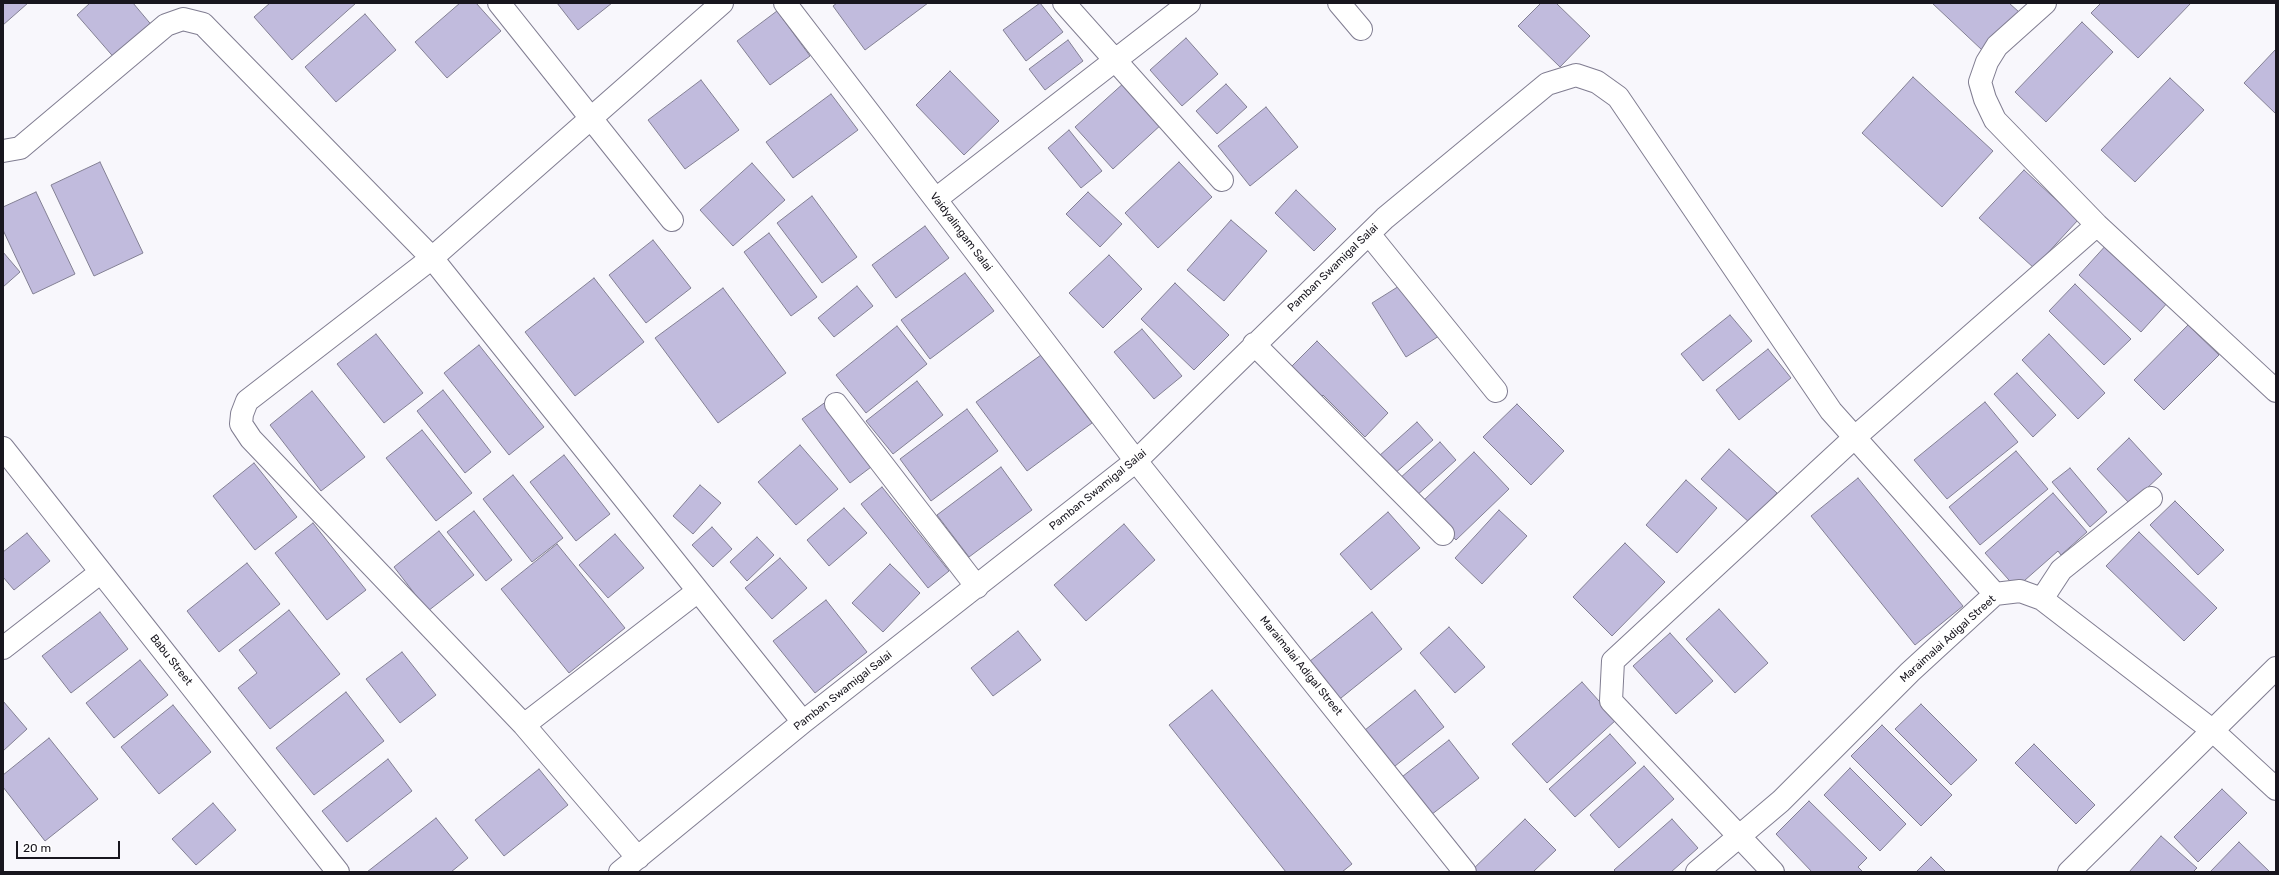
<!DOCTYPE html>
<style>
body{margin:0}
#map{position:relative;width:2279px;height:875px;overflow:hidden;background:#f8f7fc;font-family:Rubik,sans-serif}
canvas{display:block}
.frame{position:absolute;inset:0;border:4px solid #18161e;pointer-events:none}
.scale{position:absolute;left:16px;top:841px;width:104px;height:18px;box-sizing:border-box;border:2px solid #18161e;border-top:0;padding-left:5px;font-size:12px;line-height:14px;white-space:nowrap;color:#18161e;-webkit-text-stroke:3px #fff;paint-order:stroke}
</style>
<div id="map">
<canvas width="2279" height="875"></canvas>
<div class="frame"></div>
<div class="scale">20 m</div>
</div>
<script>
const ctx = document.querySelector('canvas').getContext('2d');
ctx.lineJoin = 'round';
function fill(path, color) {
  ctx.fillStyle = color;
  ctx.fill(path, 'evenodd');
}
function toPath(rows) {
  const path = new Path2D();
  for (const r of rows) {
    path.moveTo(r[0], r[1]);
    for (let i = 2; i < r.length; i += 2) path.lineTo(r[i], r[i + 1]);
  }
  return path;
}
function trace(path, color, width, dash) {
  ctx.strokeStyle = color;
  ctx.lineWidth = width;
  ctx.lineCap = dash ? 'butt' : 'round';
  ctx.setLineDash(dash || []);
  ctx.stroke(path);
}
function write(font, color, halo, rows, align = 'center') {
  ctx.font = font + ' Rubik,sans-serif';
  ctx.lineWidth = 4;
  ctx.setLineDash([]);
  ctx.textBaseline = 'middle';
  ctx.strokeStyle = halo;
  ctx.fillStyle = color;
  for (const [text, x, y, turn = 0] of rows) {
    ctx.save();
    ctx.translate(x, y);
    ctx.rotate((+turn || 0) * Math.PI / 180);
    ctx.textAlign = isNaN(turn) ? turn : align;
    if (halo) ctx.strokeText(text, 0, 0);
    ctx.fillText(text, 0, 0);
    ctx.restore();
  }
}
const building = toPath([
 [3,3,28,3,3,25,3,3],
 [90,3,133,3,154,28,117,61,77,15,90,3],
 [270,3,356,3,292,60,254,17,270,3],
 [460,3,476,3,501,31,447,78,415,42,460,3],
 [557,3,612,3,578,30,557,3],
 [837,3,928,3,865,50,833,6,837,3],
 [1040,3,1063,32,1026,61,1003,30,1040,3],
 [1541,3,1556,3,1590,36,1560,67,1518,26,1541,3],
 [1932,3,2009,3,2019,12,1982,50,1932,3],
 [2101,3,2191,3,2138,58,2091,13,2101,3],
 [777,11,810,56,770,85,737,41,777,11],
 [365,14,396,50,336,102,305,67,365,14],
 [2082,22,2113,52,2046,122,2015,92,2082,22],
 [1186,38,1218,74,1182,106,1150,70,1186,38],
 [1068,40,1083,61,1045,90,1029,69,1068,40],
 [2276,49,2276,114,2244,83,2276,49],
 [950,71,999,121,964,155,916,105,950,71],
 [1913,77,1993,151,1942,207,1862,133,1913,77],
 [2170,78,2204,110,2135,182,2101,150,2170,78],
 [701,80,739,130,685,169,648,120,701,80],
 [1125,82,1163,123,1113,169,1075,127,1125,82],
 [1226,84,1247,107,1217,134,1196,111,1226,84],
 [831,94,858,130,793,178,766,142,831,94],
 [1266,107,1298,147,1250,186,1218,146,1266,107],
 [1069,130,1102,171,1081,188,1048,148,1069,130],
 [100,162,143,253,94,276,51,185,100,162],
 [1179,162,1212,197,1158,248,1125,213,1179,162],
 [752,163,785,200,733,246,700,210,752,163],
 [2024,170,2078,220,2034,268,1979,218,2024,170],
 [1296,190,1336,229,1314,251,1275,213,1296,190],
 [36,192,75,274,33,294,3,230,3,207,36,192],
 [1088,192,1122,224,1100,247,1066,214,1088,192],
 [812,196,857,257,822,283,777,223,812,196],
 [1231,220,1267,251,1224,301,1187,270,1231,220],
 [925,226,949,258,896,298,872,265,925,226],
 [769,233,817,297,791,316,744,252,769,233],
 [653,240,691,288,646,323,609,275,653,240],
 [2108,243,2169,301,2141,332,2079,275,2108,243],
 [3,252,20,272,3,287,3,252],
 [1109,255,1142,289,1103,328,1069,293,1109,255],
 [965,273,994,311,930,359,901,320,965,273],
 [594,278,644,342,575,396,525,332,594,278],
 [1175,283,1229,335,1194,370,1141,319,1175,283],
 [1404,283,1439,336,1406,357,1372,303,1404,283],
 [2075,284,2131,339,2104,365,2049,311,2075,284],
 [857,286,873,306,834,337,818,318,857,286],
 [723,288,786,373,718,423,655,338,723,288],
 [1730,315,1752,341,1703,381,1681,354,1730,315],
 [2188,325,2219,355,2164,410,2134,380,2188,325],
 [897,326,927,364,866,413,836,375,897,326],
 [1142,329,1182,376,1154,399,1114,352,1142,329],
 [376,334,423,393,384,423,337,364,376,334],
 [2049,334,2105,393,2078,419,2022,360,2049,334],
 [1317,341,1388,413,1365,437,1323,395,1320,398,1290,368,1317,341],
 [479,345,544,427,509,455,444,373,479,345],
 [1768,349,1791,378,1739,420,1716,390,1768,349],
 [1041,355,1092,423,1027,471,976,402,1041,355],
 [2017,373,2056,415,2033,437,1994,394,2017,373],
 [917,381,943,415,893,454,866,421,917,381],
 [443,390,491,452,465,473,417,411,443,390],
 [312,391,365,457,321,491,270,425,312,391],
 [827,401,875,464,850,483,802,419,827,401],
 [1985,402,2018,442,1947,499,1914,460,1985,402],
 [1517,404,1564,451,1531,485,1483,437,1517,404],
 [967,409,998,451,931,501,900,459,967,409],
 [1417,422,1433,440,1394,474,1379,456,1417,422],
 [422,430,472,493,436,521,386,458,422,430],
 [2129,438,2162,474,2130,504,2097,469,2129,438],
 [1440,442,1456,460,1415,497,1399,479,1440,442],
 [800,445,838,489,796,525,758,482,800,445],
 [1729,449,1777,493,1750,523,1701,479,1729,449],
 [2016,451,2048,489,1980,545,1949,507,2016,451],
 [1474,452,1509,489,1456,540,1421,503,1474,452],
 [564,455,610,514,576,541,530,482,564,455],
 [254,463,297,517,255,550,213,496,254,463],
 [1001,467,1032,510,969,557,937,515,1001,467],
 [2070,468,2107,512,2090,527,2052,482,2070,468],
 [513,475,563,538,532,562,483,499,513,475],
 [1858,478,1963,606,1915,645,1811,516,1858,478],
 [1686,480,1717,508,1677,553,1646,525,1686,480],
 [700,485,721,503,693,534,673,516,700,485],
 [882,487,949,571,928,588,861,504,882,487],
 [2053,493,2087,532,2061,555,2058,551,2016,588,1985,553,2053,493],
 [2175,501,2224,550,2198,575,2150,525,2175,501],
 [844,508,867,533,829,566,807,540,844,508],
 [1499,510,1527,536,1482,584,1455,558,1499,510],
 [474,511,512,560,486,581,447,532,474,511],
 [1388,512,1420,548,1371,590,1340,554,1388,512],
 [313,523,366,590,327,620,275,553,313,523],
 [1124,524,1155,560,1086,621,1054,585,1124,524],
 [712,527,732,549,713,567,692,545,712,527],
 [439,531,474,575,428,611,394,567,439,531],
 [2139,532,2217,608,2184,641,2106,566,2139,532],
 [27,533,50,561,14,590,3,577,3,552,27,533],
 [615,534,644,568,608,598,579,565,615,534],
 [757,537,774,555,747,581,730,562,757,537],
 [1625,543,1665,582,1612,636,1573,597,1625,543],
 [557,544,625,628,569,673,501,589,557,544],
 [780,558,807,588,772,619,745,588,780,558],
 [247,563,280,604,219,652,187,611,247,563],
 [890,564,920,593,883,632,852,603,890,564],
 [826,600,867,652,815,693,773,641,826,600],
 [1719,609,1768,663,1735,693,1686,639,1719,609],
 [289,610,340,674,270,729,238,688,257,673,239,650,289,610],
 [100,612,128,649,71,693,42,656,100,612],
 [1372,612,1402,649,1336,702,1305,665,1372,612],
 [1449,627,1485,667,1455,693,1420,653,1449,627],
 [1018,631,1041,660,993,696,971,668,1018,631],
 [1670,633,1713,681,1676,714,1633,666,1670,633],
 [402,652,436,695,400,723,366,679,402,652],
 [140,660,168,695,114,738,86,703,140,660],
 [1582,682,1616,720,1547,783,1512,744,1582,682],
 [1212,690,1352,864,1342,872,1286,872,1169,725,1212,690],
 [1415,690,1444,727,1390,770,1360,734,1415,690],
 [346,692,384,741,314,795,276,748,346,692],
 [3,701,27,729,3,751,3,701],
 [1921,704,1977,760,1951,785,1895,729,1921,704],
 [173,705,211,752,159,794,121,747,173,705],
 [1882,725,1952,795,1921,826,1851,756,1882,725],
 [1610,734,1636,763,1575,817,1549,789,1610,734],
 [49,738,98,799,45,841,3,787,3,775,49,738],
 [1449,740,1479,778,1427,818,1398,780,1449,740],
 [2034,744,2095,805,2076,824,2015,763,2034,744],
 [388,759,412,791,347,842,322,811,388,759],
 [1644,766,1674,799,1619,848,1590,815,1644,766],
 [1850,768,1906,824,1880,851,1824,795,1850,768],
 [539,769,568,805,504,856,475,820,539,769],
 [2222,789,2247,813,2198,862,2174,837,2222,789],
 [1809,801,1867,858,1858,867,1863,872,1812,872,1776,834,1809,801],
 [213,803,236,830,196,865,172,839,213,803],
 [436,818,468,858,451,872,367,872,436,818],
 [1525,819,1556,850,1533,872,1470,872,1525,819],
 [1672,819,1698,848,1671,872,1616,872,1614,870,1672,819],
 [2161,836,2197,868,2193,872,2129,872,2161,836],
 [2239,842,2270,872,2210,872,2239,842],
 [1931,857,1946,872,1916,872,1931,857]
]);
const minor = toPath([
 [499,3,672,220],
 [785,3,1136,461,1465,872],
 [1064,3,1222,180],
 [1339,3,1361,29],
 [2045,3,1997,46,1987,62,1980,82,1985,99,1995,120,2097,225,2276,391],
 [3,151,20,148,166,25,183,19,203,24,432,258,803,722],
 [936,199,1189,3],
 [1369,234,1496,391],
 [1254,344,1443,534],
 [836,404,977,587],
 [3,448,338,872],
 [2042,599,2061,570,2151,498],
 [3,648,101,572],
 [524,725,251,439,241,424,242,414,247,401,432,258,722,3],
 [638,858,524,725,698,591],
 [620,872,803,722,1136,461,1385,218,1547,84,1576,75,1597,82,1618,97,1831,411,1995,594],
 [1697,872,1781,801,1910,672,1995,594,2020,591,2042,599,2212,730,2276,789],
 [1773,872,1611,701,1613,661,1854,438,2097,225],
 [2069,872,2276,668]
]);
const streetNames = [
 ["Vaidyalingam Salai",961,232,53],
 ["Pamban Swamigal Salai",1333,268,-44],
 ["Pamban Swamigal Salai",1098,490,-39],
 ["Maraimalai Adigal Street",1948,639,-42],
 ["Babu Street",171,660,52],
 ["Maraimalai Adigal Street",1301,666,51],
 ["Pamban Swamigal Salai",843,691,-38]
];
fill(building, '#c1bbdd');
trace(building, '#838094', 1);
trace(minor, '#807d91', 24);
trace(minor, '#fff', 22);
write('11px', '#18161e', '#fff', streetNames);
</script>
